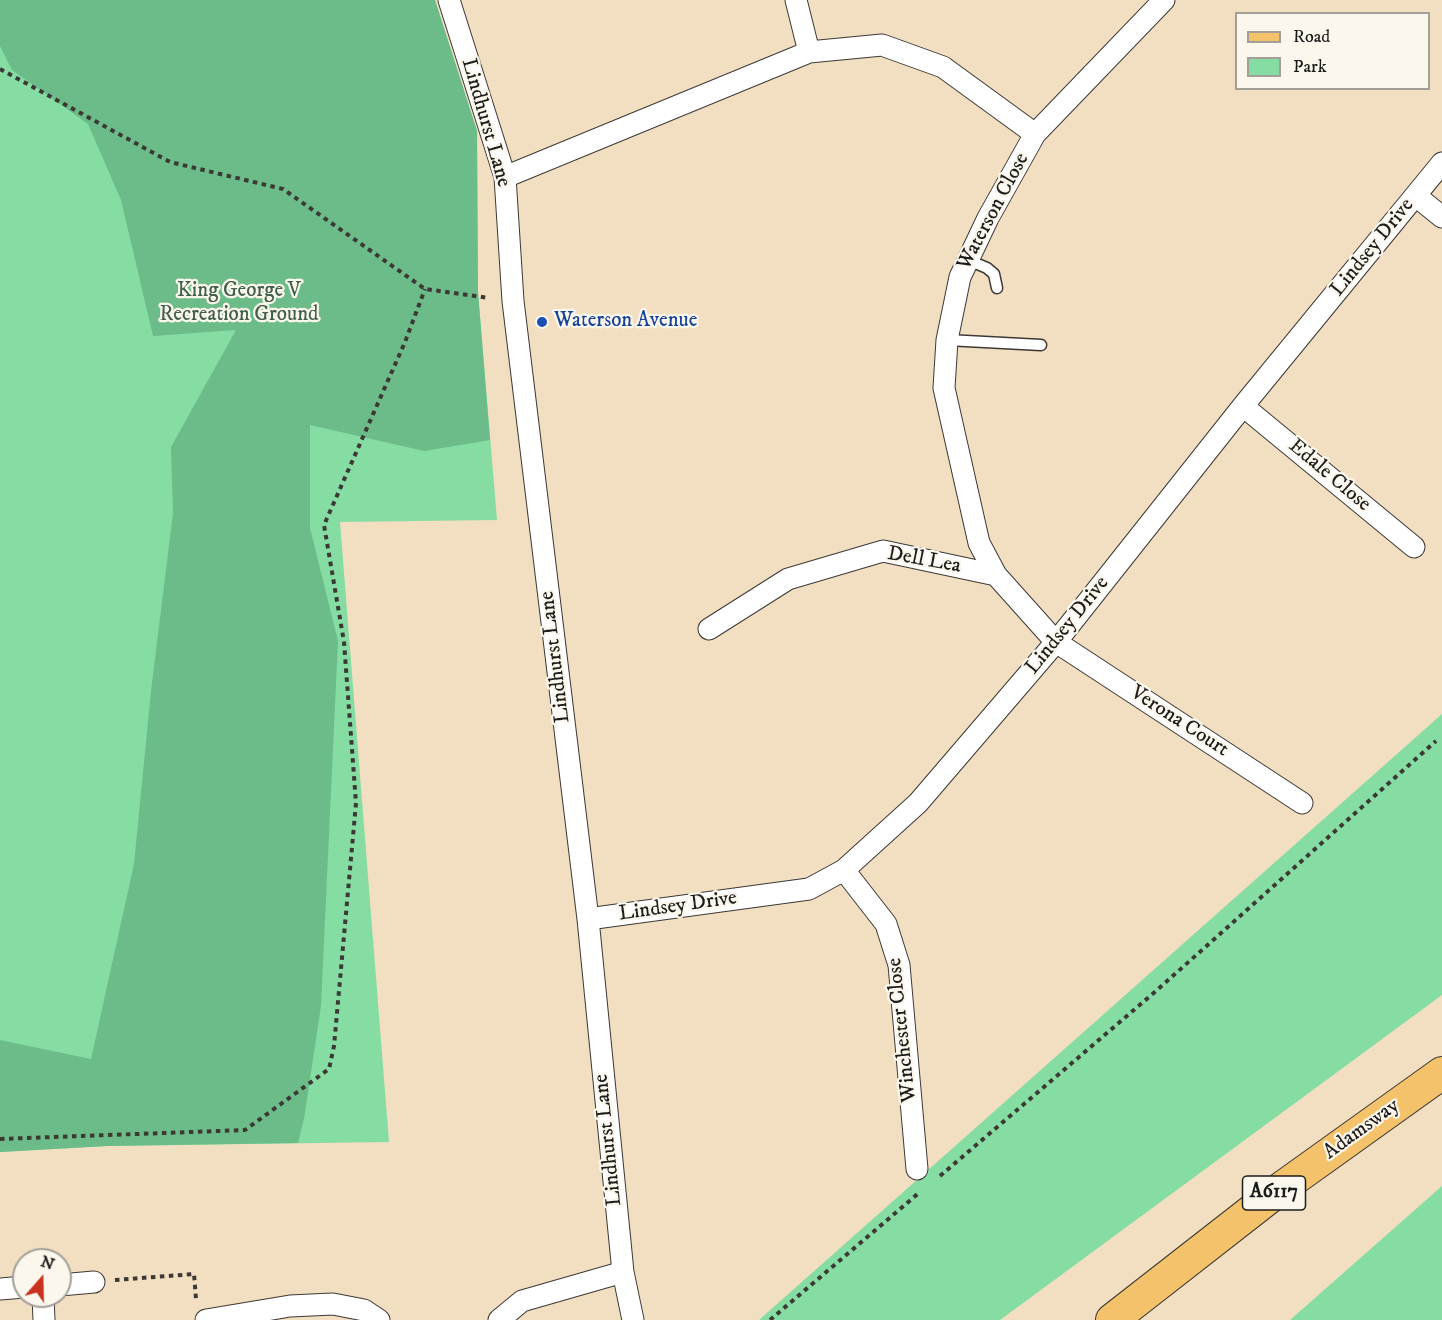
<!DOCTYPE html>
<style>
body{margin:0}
#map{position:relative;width:1442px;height:1320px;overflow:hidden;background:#f2dec1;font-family:"IM FELL DW Pica",serif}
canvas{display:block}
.legend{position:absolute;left:1235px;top:12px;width:195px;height:78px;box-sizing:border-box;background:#fbf7ec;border:2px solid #a29f99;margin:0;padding:8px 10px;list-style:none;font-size:18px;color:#1c1c1c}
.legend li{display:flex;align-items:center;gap:12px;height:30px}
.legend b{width:30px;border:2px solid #a29f99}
.north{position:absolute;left:12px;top:1248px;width:60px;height:60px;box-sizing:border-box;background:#fbf7ec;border:2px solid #a29f99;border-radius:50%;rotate:20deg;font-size:16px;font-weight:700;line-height:24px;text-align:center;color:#1c1c1c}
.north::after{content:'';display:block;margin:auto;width:21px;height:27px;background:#c8321e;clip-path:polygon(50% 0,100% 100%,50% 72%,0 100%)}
</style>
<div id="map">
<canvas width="1442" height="1320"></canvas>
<ul class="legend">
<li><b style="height:8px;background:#f4c26a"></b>Road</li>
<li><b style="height:16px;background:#85dda3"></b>Park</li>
</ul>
<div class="north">N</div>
</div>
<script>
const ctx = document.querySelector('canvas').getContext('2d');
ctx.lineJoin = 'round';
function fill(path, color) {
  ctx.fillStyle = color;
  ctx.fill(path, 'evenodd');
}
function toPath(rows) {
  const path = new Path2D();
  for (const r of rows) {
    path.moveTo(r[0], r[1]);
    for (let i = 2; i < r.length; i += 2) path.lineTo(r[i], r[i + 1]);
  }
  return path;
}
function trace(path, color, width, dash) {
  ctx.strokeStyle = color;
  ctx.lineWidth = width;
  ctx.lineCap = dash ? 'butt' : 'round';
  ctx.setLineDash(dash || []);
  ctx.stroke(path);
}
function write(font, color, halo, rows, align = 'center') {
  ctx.font = font + ' "IM FELL DW Pica",serif';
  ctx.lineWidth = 4.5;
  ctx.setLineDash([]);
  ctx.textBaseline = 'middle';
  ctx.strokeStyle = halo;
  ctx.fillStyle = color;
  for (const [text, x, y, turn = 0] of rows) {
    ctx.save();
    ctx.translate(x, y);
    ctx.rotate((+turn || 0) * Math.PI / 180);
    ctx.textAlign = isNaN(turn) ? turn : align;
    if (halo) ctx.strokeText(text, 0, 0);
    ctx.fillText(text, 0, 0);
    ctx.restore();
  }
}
const green = toPath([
 [0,0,435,0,477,131,478,292,497,520,340,522,389,1142,107,1146,0,1152],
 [1442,714,1442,995,1000,1320,759,1320],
 [1442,1186,1442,1320,1290,1320]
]);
const forest = toPath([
 [0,0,435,0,477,131,478,292,490,440,424,451,310,425,310,528,338,641,321,1006,304,1119,298,1143,107,1146,0,1152,0,1040,91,1059,134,864,151,691,173,513,171,447,236,330,153,336,121,200,88,124,12,70,0,46]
]);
const path = toPath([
 [0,69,170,162,283,189,425,289,489,298],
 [0,1139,245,1130,329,1069,334,1046,356,803,344,642,324,525,405,342,425,289],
 [940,1176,1156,991,1436,741],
 [115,1280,194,1274,196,1299],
 [770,1320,920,1192]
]);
const service = toPath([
 [968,260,987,268,994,274,997,288],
 [947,340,1041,345]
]);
const minor = toPath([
 [449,0,505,177,513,301,588,919,623,1272,633,1320],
 [796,0,809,52],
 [505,177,809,52,882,45,943,67,1035,134],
 [1416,196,1442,217],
 [1243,406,1414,547],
 [996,575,979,543,944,388,947,340,960,277,988,218,1035,134,1164,0],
 [709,629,788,579,883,551,996,575,1056,642,1302,803],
 [844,870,886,924,899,965,917,1169],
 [588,919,809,889,844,870,918,803,1056,642,1243,406,1442,163],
 [60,1285,94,1282],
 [0,1289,24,1287],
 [43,1296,44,1320],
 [206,1320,290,1306,333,1304,364,1310,379,1320],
 [499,1320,522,1301,623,1272]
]);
const primary = toPath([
 [1112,1320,1276,1192,1442,1073]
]);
const markers = [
 [542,322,6,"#1a4fb4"]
];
const shields = [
 [1274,1193,63]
];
const shieldNames = [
 ["A6117",1274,1193]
];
const streetNames = [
 ["Lindhurst Lane",485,123,74],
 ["Waterson Close",994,212,-62],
 ["Lindsey Drive",1373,248,-51],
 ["Edale Close",1329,476,40],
 ["Dell Lea",924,561,10],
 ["Lindsey Drive",1068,626,-51],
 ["Lindhurst Lane",556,657,-97],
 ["Verona Court",1179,722,33],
 ["Lindsey Drive",678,907,-8],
 ["Winchester Close",903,1030,-96],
 ["Adamsway",1362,1130,-36],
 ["Lindhurst Lane",609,1140,-96]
];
const parkNames = [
 ["King George V",239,292],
 ["Recreation Ground",239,316]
];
const transitNames = [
 ["Waterson Avenue",554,322]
];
fill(green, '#85dda3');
fill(forest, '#6cbc89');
trace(service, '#3c3935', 13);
trace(minor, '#3c3935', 23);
trace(primary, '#3c3935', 34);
trace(path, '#3c3935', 4, [4.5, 4.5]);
trace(service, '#fff', 10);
trace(minor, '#fff', 21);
trace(primary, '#f4c26a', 32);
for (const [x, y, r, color] of markers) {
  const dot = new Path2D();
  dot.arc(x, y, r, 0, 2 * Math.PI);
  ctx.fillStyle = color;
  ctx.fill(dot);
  trace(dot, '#fbf7ec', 2);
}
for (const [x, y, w] of shields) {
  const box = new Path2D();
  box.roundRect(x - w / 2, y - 17, w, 34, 4.5);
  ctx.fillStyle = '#fbf7ec';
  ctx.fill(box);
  trace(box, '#1c1c1c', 1.5);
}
write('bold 20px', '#1c1c1c', null, shieldNames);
write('21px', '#1c1c1c', '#fbf7ec', streetNames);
write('21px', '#41604b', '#fbf7ec', parkNames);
write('21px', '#164399', '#fbf7ec', transitNames, 'left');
</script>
